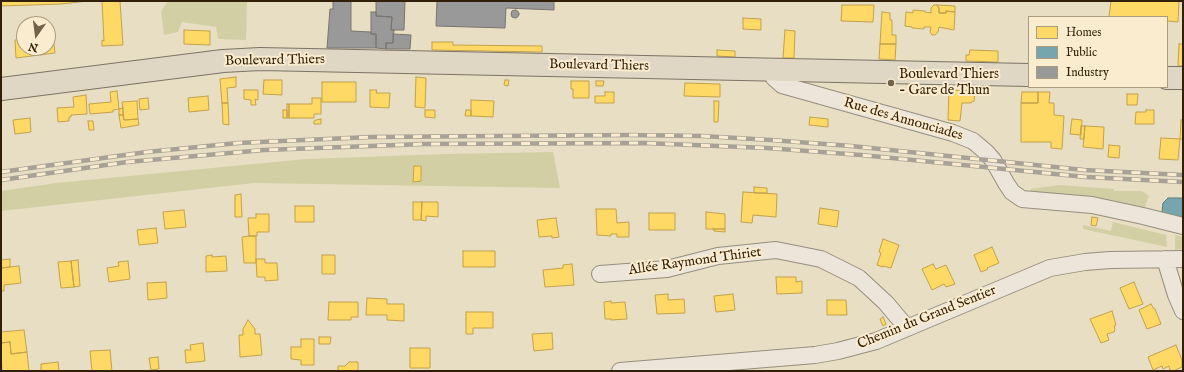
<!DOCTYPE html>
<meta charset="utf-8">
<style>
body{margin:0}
#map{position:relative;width:1184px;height:372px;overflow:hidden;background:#e8dec4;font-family:"IM FELL English",serif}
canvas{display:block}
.frame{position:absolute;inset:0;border:2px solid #321f08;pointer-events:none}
.legend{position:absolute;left:1028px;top:16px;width:140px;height:72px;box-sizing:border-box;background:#faedcf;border:1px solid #aa9b7f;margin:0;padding:5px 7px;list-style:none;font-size:12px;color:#321f08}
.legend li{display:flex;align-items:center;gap:8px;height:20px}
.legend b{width:20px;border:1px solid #aa9b7f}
.north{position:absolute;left:16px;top:16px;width:40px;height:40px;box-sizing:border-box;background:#faedcf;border:1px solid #aa9b7f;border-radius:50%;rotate:194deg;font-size:11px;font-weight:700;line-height:16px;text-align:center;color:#321f08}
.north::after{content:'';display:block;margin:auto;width:14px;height:18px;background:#72624a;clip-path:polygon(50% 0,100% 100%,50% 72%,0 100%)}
</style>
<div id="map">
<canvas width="1184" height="372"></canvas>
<div class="frame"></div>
<ul class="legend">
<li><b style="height:11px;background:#ffd966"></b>Homes</li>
<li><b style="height:11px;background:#76a5af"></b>Public</li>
<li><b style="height:11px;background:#999"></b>Industry</li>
</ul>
<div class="north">N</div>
</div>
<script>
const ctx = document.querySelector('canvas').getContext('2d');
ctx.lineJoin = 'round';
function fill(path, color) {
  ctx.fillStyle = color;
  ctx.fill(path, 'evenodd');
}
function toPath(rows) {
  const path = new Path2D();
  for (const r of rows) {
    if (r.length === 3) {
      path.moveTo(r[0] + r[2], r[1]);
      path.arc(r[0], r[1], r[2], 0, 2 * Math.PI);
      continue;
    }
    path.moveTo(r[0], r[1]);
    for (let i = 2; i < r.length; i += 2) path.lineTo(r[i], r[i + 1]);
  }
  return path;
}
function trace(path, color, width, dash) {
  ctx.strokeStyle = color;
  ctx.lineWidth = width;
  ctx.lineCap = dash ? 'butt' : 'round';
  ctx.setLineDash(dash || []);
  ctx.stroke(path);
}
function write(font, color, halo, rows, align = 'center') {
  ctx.font = font + ' "IM FELL English",serif';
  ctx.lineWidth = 4;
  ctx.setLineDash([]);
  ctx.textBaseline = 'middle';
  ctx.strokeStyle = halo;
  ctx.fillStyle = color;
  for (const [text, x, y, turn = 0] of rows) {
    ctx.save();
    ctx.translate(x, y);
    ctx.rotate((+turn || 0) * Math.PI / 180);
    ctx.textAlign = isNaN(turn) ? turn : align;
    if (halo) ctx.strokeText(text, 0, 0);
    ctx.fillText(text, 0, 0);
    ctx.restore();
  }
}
const green = toPath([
 [168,1,247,1,246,40,218,39,216,27,182,22,178,32,164,35,161,11],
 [553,152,560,188,254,183,1,211,1,191,56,183,306,159,445,154],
 [1059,185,1114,189,1114,191,1142,191,1149,196,1144,209,1031,192,1031,189],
 [1113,222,1166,235,1167,247,1083,229,1083,225,1111,231],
 [1175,235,1183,237,1183,249,1175,250]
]);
const homes = toPath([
 [1,1,88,1,61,4,1,6,1,1],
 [102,1,120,1,123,45,102,46,102,40,104,41,102,1],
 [1111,1,1179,1,1178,22,1167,21,1167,17,1109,17,1111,1],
 [842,5,874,5,873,22,841,21,842,5],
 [934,5,937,5,939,8,939,13,946,13,946,11,955,12,954,30,939,27,938,32,935,35,932,35,930,32,931,27,924,27,924,29,912,28,912,27,905,26,906,12,913,13,913,10,925,11,925,12,931,13,931,8,934,5],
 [937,5,955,6,955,12,946,11,946,13,939,13,939,8,937,5],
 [882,12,890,13,890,20,892,20,892,35,896,35,896,44,880,44,882,12],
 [743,18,761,19,761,30,743,29,743,18],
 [184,30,210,31,210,45,184,44,184,30],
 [785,30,795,31,794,58,783,58,785,30],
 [48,36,53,36,55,53,16,58,15,40,24,39,24,48,48,48,48,36],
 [432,42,453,42,453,45,542,46,542,52,432,50,432,42],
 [880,44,896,44,895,60,879,59,880,44],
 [1179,44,1183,44,1183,66,1178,66,1179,44],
 [717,50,735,51,735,57,717,56,717,50],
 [970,50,998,51,998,62,966,61,966,55,969,55,970,50],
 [236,77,236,87,227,88,228,103,222,103,220,79,236,77],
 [416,77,426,78,425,108,415,107,416,77],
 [264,80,282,80,282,95,263,94,264,80],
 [505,80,509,80,508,86,504,85,505,80],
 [571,81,589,81,589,98,573,98,573,89,571,89,571,81],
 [596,81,604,81,603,86,596,86,596,81],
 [322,82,356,82,356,102,322,102,322,82],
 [685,83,720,84,720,97,684,96,685,83],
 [244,90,258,90,258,100,255,99,256,105,251,105,251,100,244,99,244,90],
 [370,90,377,90,376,93,390,93,389,108,370,107,370,90],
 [949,90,975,91,974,101,970,103,962,103,960,121,948,120,949,90],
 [117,91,119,109,113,110,113,112,90,114,89,104,111,102,110,92,117,91],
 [605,92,614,92,614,103,595,103,595,96,605,96,605,92],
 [1022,92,1038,92,1038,103,1021,103,1022,92],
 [1038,92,1050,92,1049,103,1054,103,1054,115,1064,116,1062,149,1051,148,1051,142,1021,142,1021,103,1038,103,1038,92],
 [1127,94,1138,94,1137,105,1127,105,1127,94],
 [86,95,87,114,71,115,71,117,69,117,69,121,58,122,57,108,74,107,73,97,86,95],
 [208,96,209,110,189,112,188,98,208,96],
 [148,98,149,109,140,110,139,99,148,98],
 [312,98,321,98,321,114,314,114,314,118,289,118,289,104,312,104,312,98],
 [471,100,494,101,493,117,471,116,471,100],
 [137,101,138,119,124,120,122,102,137,101],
 [714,101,719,101,718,122,714,122,714,101],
 [222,103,228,103,229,125,223,124,222,103],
 [287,104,289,104,289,118,287,118,287,104],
 [123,108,123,115,119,115,119,109,123,108],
 [283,110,287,110,287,118,283,118,283,110],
 [425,110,435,110,435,118,425,117,425,110],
 [466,110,471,110,471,116,465,116,466,110],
 [1146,110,1154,110,1154,124,1135,124,1136,112,1146,112,1146,110],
 [119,115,123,115,124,120,138,119,139,125,121,128,119,115],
 [810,117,828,119,828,127,809,125,810,117],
 [30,118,31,132,15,134,13,120,30,118],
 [321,119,321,124,314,124,314,121,316,120,321,119],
 [1072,119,1082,120,1081,135,1070,134,1072,119],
 [1181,120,1183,120,1183,139,1180,139,1181,120],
 [88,121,93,121,94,130,89,130,88,121],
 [1081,126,1085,126,1084,139,1080,139,1081,126],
 [1085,126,1104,127,1103,149,1083,147,1085,126],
 [1161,138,1180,139,1178,160,1159,159,1161,138],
 [1109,145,1120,146,1119,158,1108,157,1109,145],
 [414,166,421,166,421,181,413,182,414,166],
 [754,187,767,188,767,193,754,193,754,187],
 [743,192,777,194,776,217,753,215,752,223,741,222,743,192],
 [241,194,242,217,235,217,235,195,241,194],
 [413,202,422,202,421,220,413,220,413,202],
 [422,202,438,202,438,217,426,216,426,221,421,220,422,202],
 [295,206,314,206,314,222,295,222,295,206],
 [820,208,839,211,837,227,818,224,820,208],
 [596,209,616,209,617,223,629,222,629,237,617,237,617,234,611,234,611,236,597,235,596,209],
 [184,210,186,227,165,229,163,212,184,210],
 [706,212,725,214,725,229,706,229,706,212],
 [649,213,675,213,675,230,649,230,649,213],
 [256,214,269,214,269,232,257,232,257,236,249,236,248,218,256,218,256,214],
 [1092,217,1098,218,1096,226,1091,225,1092,217],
 [556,218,559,237,552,238,552,236,539,237,537,220,556,218],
 [156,228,158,243,139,245,137,230,156,228],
 [713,229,725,229,725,232,714,231,713,229],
 [249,236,256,236,256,263,244,263,242,237,249,236],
 [883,239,899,245,891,268,883,266,883,267,877,265,881,253,879,252,883,239],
 [992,247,999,263,987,268,988,269,981,272,974,255,992,247],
 [463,251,495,251,495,267,463,267,463,251],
 [212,255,212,257,226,256,227,271,206,272,206,256,212,255],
 [322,255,335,255,335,274,322,274,322,255],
 [10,259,10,267,1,268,1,260,10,259],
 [256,259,265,259,265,263,277,263,278,280,265,281,265,277,257,277,256,259],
 [78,260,80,286,74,287,71,261,78,260],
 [71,261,74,287,61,288,58,262,71,261],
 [128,261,130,279,109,282,107,268,119,266,118,262,128,261],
 [572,264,574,285,545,287,543,270,563,268,563,265,572,264],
 [933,264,936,269,946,265,955,284,946,287,944,284,932,290,922,269,933,264],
 [19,266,21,283,4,285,4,291,1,291,1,268,19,266],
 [776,277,796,277,796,282,802,281,802,293,777,294,776,277],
 [166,282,167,298,148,300,147,283,166,282],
 [1134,282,1143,304,1129,309,1120,288,1134,282],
 [668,294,668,300,684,299,685,313,657,314,655,295,668,294],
 [733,294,735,310,716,312,714,296,733,294],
 [367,298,387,299,387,304,404,304,404,321,387,320,387,315,366,315,367,298],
 [827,300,846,300,847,315,827,315,827,300],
 [611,301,611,303,625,302,627,319,611,320,611,319,605,319,604,302,611,301],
 [329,302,358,302,358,317,351,317,351,320,328,320,329,302],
 [1151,304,1154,309,1155,309,1161,324,1147,329,1139,310,1151,304],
 [1112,311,1116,325,1114,326,1115,329,1114,332,1107,334,1109,340,1101,343,1090,319,1112,311],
 [466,312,493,312,493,328,473,328,473,334,466,334,466,312],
 [883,317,886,324,883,326,880,319,883,317],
 [248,320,255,329,255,334,260,334,262,355,240,357,239,335,243,335,243,329,248,320],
 [24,330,27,352,11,354,10,342,1,343,1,332,24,330],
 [552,333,553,349,534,351,532,334,552,333],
 [319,337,331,337,330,344,319,344,319,337],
 [301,339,314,339,314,365,301,365,301,360,291,359,291,347,301,347,301,339],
 [10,342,11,354,27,352,29,371,2,371,1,343,10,342],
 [203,343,205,361,186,363,185,350,191,350,190,345,203,343],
 [1176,345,1182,360,1182,367,1173,371,1170,370,1169,366,1163,369,1162,366,1153,370,1148,357,1176,345],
 [410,348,430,348,430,368,410,368,410,348],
 [110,350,112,371,92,371,90,351,110,350],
 [158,357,159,369,151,370,149,358,158,357],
 [58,362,59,371,41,371,41,364,58,362],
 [349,362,358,362,358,371,338,371,338,366,345,366,349,362]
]);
const public = toPath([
 [1168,198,1183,198,1183,217,1167,217,1162,212,1163,203,1168,198]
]);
const industry = toPath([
 [333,1,351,1,351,31,371,32,371,34,376,34,376,48,327,48,330,9,333,9,333,1],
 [376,1,405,1,404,30,391,30,392,17,376,16,376,1],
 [437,1,554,1,554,10,506,8,505,28,436,26,437,1],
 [515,14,4],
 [371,12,376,12,376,16,392,17,391,30,394,30,393,43,386,43,386,49,376,48,376,34,371,34,371,12],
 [393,34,411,35,410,49,386,49,386,43,393,43,393,34]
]);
const minor = toPath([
 [773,70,774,78,782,85,953,133,973,141,986,152,993,160,1006,183,1012,192,1022,199,1092,205,1143,216,1183,226],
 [1165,259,1176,295,1183,311],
 [600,274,667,269,718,256,776,250,821,259,859,278,886,303,907,328],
 [620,371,815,355,838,351,876,341,1050,268,1085,262,1110,260,1183,259]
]);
const primary = toPath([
 [1167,78,1183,78],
 [1,89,223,61,260,59,1029,75]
]);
const rail = toPath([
 [1,172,147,152,238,143,371,137,630,135,702,136,771,140,851,146,1084,170,1183,175],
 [1,180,127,162,264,150,424,144,644,143,767,148,861,155,1086,177,1183,182]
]);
const markers = [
 [891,83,4,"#72624a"]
];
const streetNames = [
 ["Boulevard Thiers",275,61,-1],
 ["Boulevard Thiers",599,66,1],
 ["Rue des Annonciades",903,120,16],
 ["Allée Raymond Thiriet",695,262,-8],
 ["Chemin du Grand Sentier",927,318,-22]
];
const poiNames = [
 ["Boulevard Thiers",899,75],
 ["- Gare de Thun",899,91]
];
fill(green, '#d3cfa4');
fill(homes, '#ffd966');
trace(homes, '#c2a14a', 1);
fill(public, '#76a5af');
trace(public, '#627d7d', 1);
fill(industry, '#999');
trace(industry, '#7a746e', 1);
trace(minor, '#968e7d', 18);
trace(primary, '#7c7464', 24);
trace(minor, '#ebe6d9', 16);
trace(primary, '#dfd6c4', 22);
trace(rail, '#a7a295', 4.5);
trace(rail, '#faedcf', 3, [9]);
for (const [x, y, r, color] of markers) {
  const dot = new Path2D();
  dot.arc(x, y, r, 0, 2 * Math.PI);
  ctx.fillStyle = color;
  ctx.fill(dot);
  trace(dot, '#faedcf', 1.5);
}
write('14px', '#321f08', '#faedcf', streetNames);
write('14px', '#321f08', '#faedcf', poiNames, 'left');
</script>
